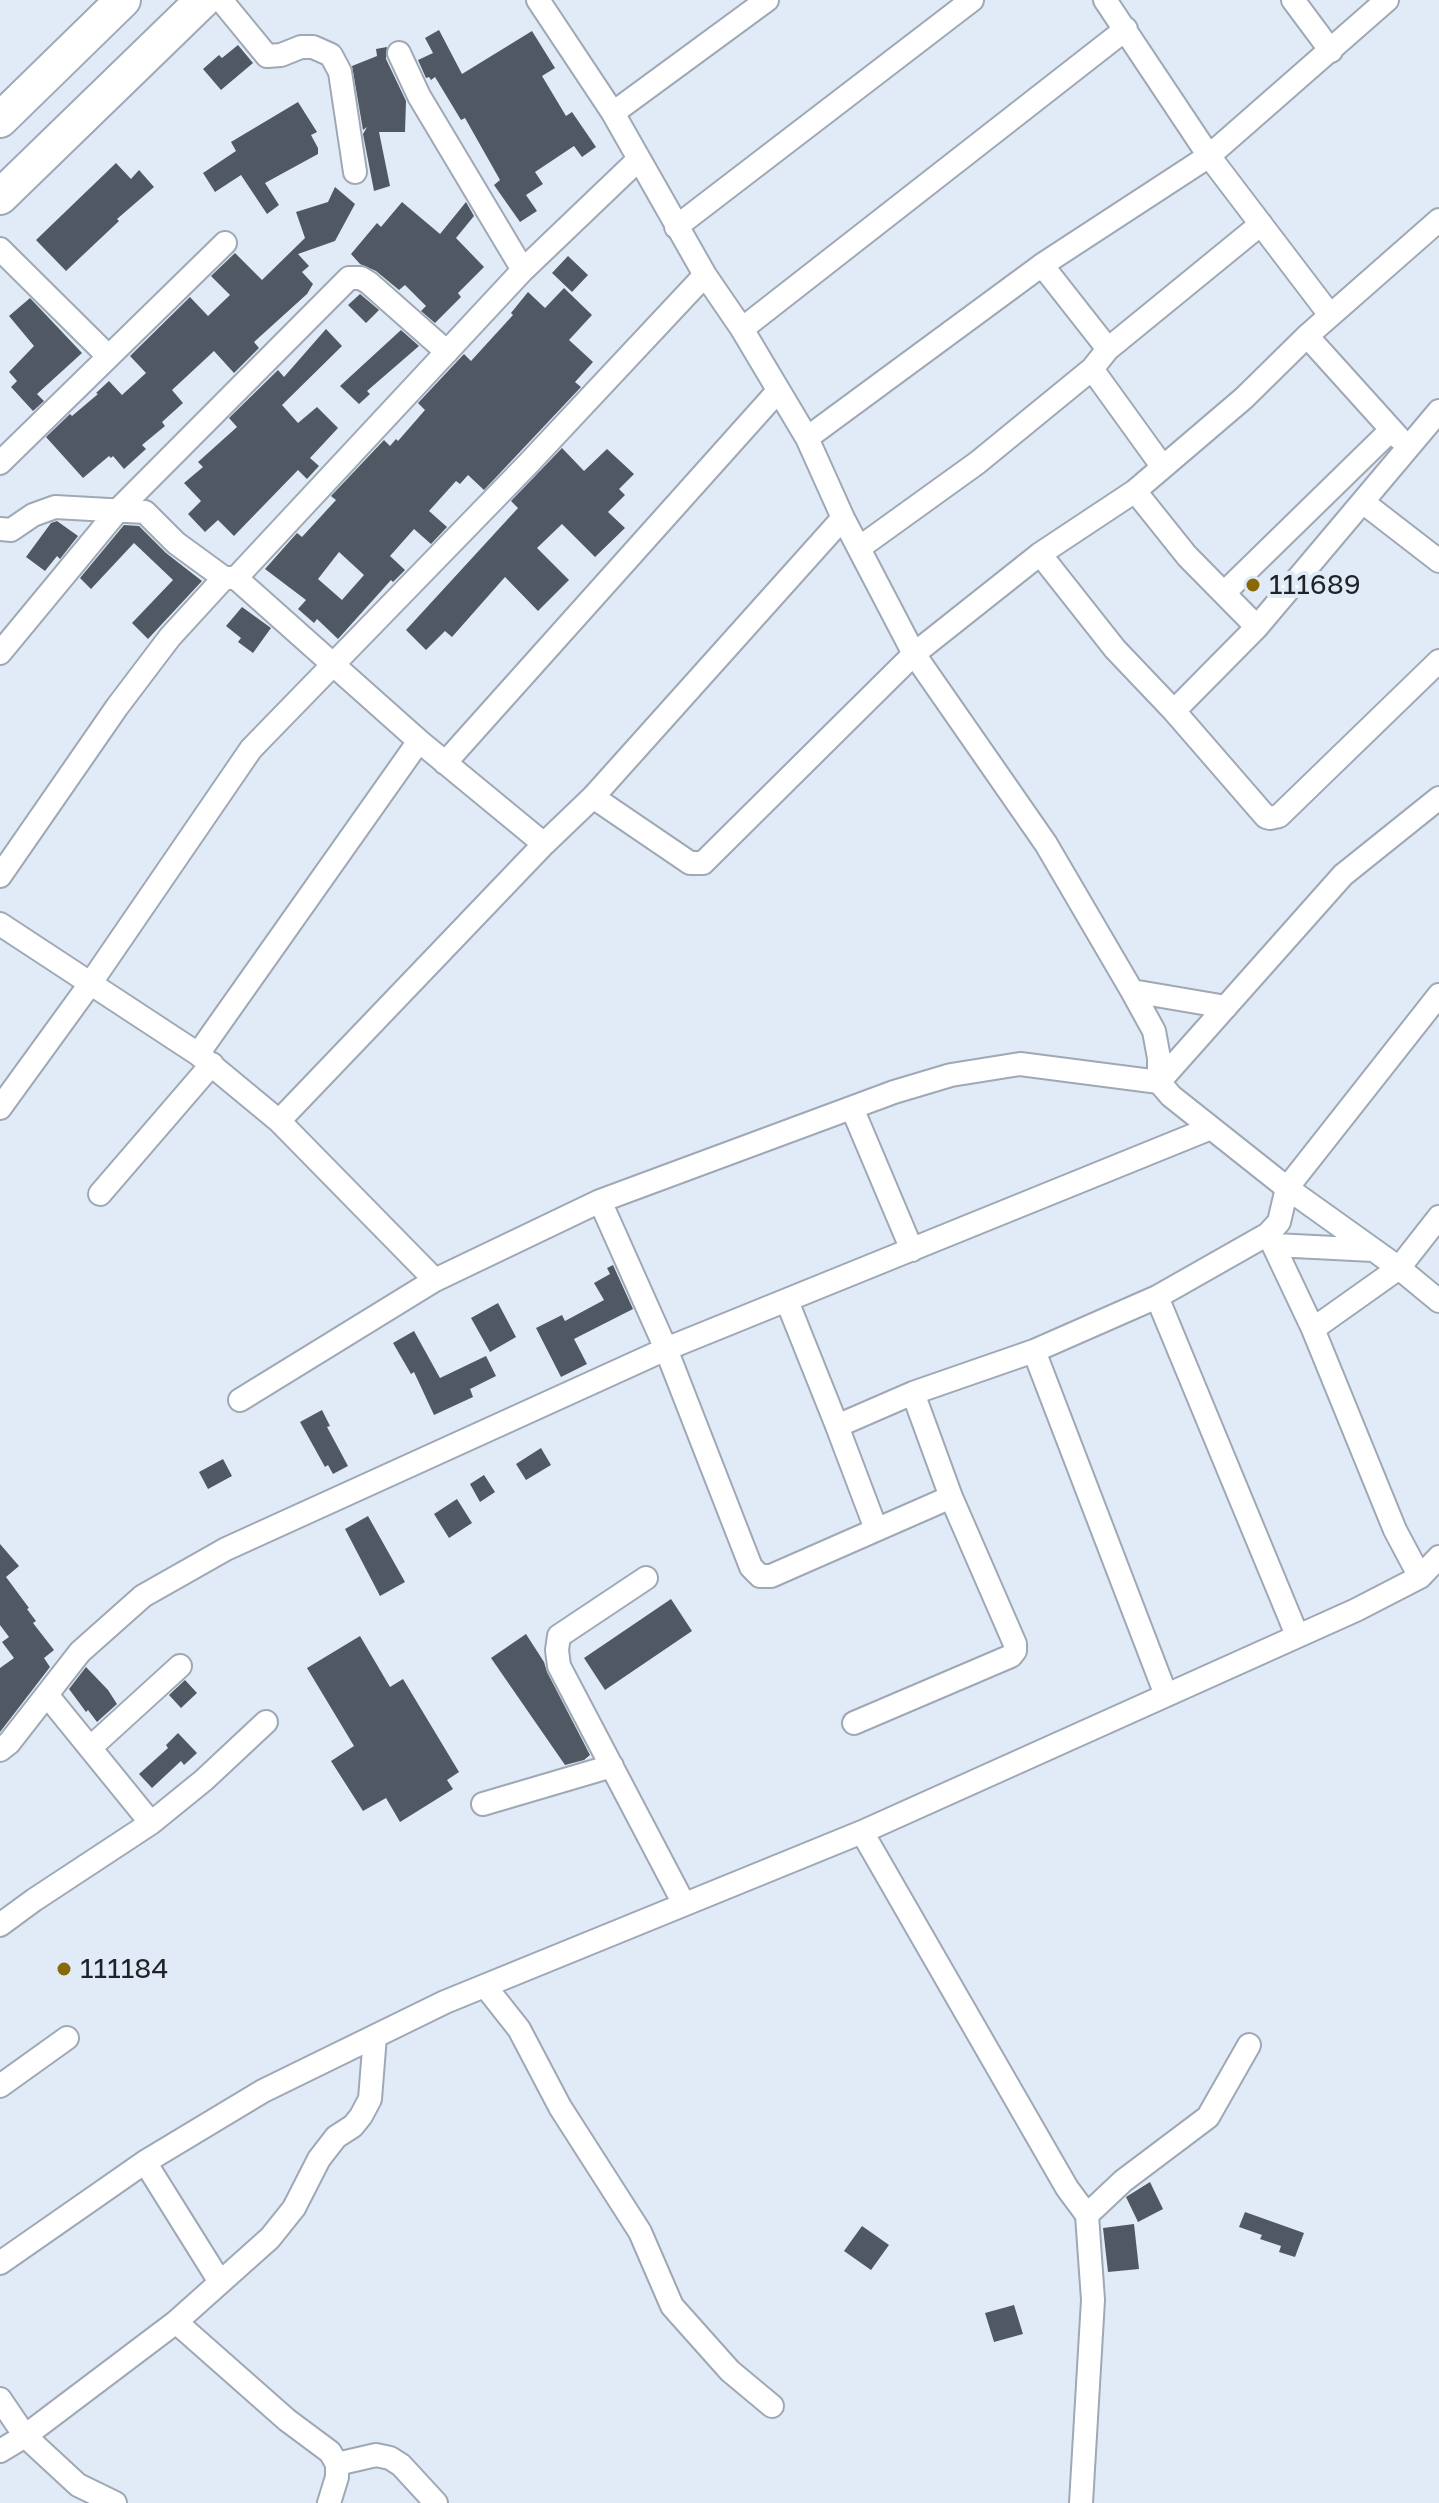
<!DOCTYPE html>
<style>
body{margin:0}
canvas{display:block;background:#e1ebf8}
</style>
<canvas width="1439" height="2503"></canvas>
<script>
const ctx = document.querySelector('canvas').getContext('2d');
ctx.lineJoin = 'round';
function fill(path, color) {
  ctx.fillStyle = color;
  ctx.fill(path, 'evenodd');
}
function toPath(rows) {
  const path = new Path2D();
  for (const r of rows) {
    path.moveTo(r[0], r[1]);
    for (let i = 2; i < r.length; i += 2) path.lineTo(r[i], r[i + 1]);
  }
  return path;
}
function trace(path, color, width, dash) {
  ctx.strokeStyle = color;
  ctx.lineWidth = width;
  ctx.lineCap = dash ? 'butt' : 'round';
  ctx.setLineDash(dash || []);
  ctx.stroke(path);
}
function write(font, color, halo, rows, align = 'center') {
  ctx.font = font + ' "Golos Text",sans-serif';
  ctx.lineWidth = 8;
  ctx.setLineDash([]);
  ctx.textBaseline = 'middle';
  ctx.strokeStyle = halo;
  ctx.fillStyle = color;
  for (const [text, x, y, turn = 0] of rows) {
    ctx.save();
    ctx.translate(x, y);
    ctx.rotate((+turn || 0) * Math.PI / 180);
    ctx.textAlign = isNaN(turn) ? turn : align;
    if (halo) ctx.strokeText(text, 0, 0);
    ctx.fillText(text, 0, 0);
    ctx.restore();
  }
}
const building = toPath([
 [439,30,462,74,532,31,555,68,542,76,566,116,572,112,596,147,582,157,574,146,535,172,543,184,526,195,537,211,520,222,494,185,500,180,465,118,461,120,435,77,431,80,429,77,426,78,418,60,433,53,425,38],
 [238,45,253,63,221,90,203,69,219,55,222,58],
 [387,47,386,59,406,101,405,132,379,132,390,186,374,191,363,134,367,127,363,130,352,66,377,56,376,49],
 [298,102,317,132,311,135,318,148,318,154,265,183,279,205,267,214,241,175,215,192,203,173,236,151,231,142],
 [116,163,131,179,139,170,154,187,117,219,119,221,66,271,36,240],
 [335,187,355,204,335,241,298,254,309,266,302,272,313,284,307,294,254,342,259,348,234,373,214,351,172,390,183,403,162,422,165,426,142,445,146,449,124,469,113,456,111,458,109,456,83,478,46,437,70,414,72,416,98,394,96,393,109,381,122,395,146,373,130,356,190,297,208,316,230,295,211,276,235,253,262,280,305,238,296,212,328,202],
 [402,202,440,234,466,202,474,216,456,238,484,267,458,293,461,297,435,323,421,311,426,306,405,285,399,290,376,271,360,264,351,254,377,223,381,227],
 [568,256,588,275,572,292,552,273],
 [564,288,592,315,569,340,593,362,575,382,581,387,484,490,468,475,460,484,456,481,429,511,447,527,431,544,414,529,390,556,405,570,393,582,391,580,338,639,317,619,314,623,298,609,306,600,265,569,297,533,302,537,336,500,331,496,384,440,390,446,396,439,398,441,425,410,418,403,464,354,471,361,513,315,511,313,528,292,545,308],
 [339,552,364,575,342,600,318,579],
 [360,294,379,310,366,323,348,305],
 [30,298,82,353,37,394,44,401,33,411,11,387,17,381,9,372,34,346,9,316],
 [326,329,342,346,282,405,298,423,317,407,338,428,310,458,319,466,307,479,298,470,234,536,218,520,205,532,188,514,201,501,184,483,203,467,198,462,237,427,229,418,278,370,284,377],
 [401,330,419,346,367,391,370,394,359,404,340,386],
 [562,448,584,471,607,449,634,474,619,489,625,495,608,512,625,528,595,557,562,524,537,548,569,580,538,611,505,577,452,637,445,631,426,650,406,630,518,508,511,501],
 [57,521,78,536,60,559,57,556,45,571,26,557,51,523],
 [124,525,139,526,166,553,202,581,148,639,132,623,173,580,134,543,91,589,80,578],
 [242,607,271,628,253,653,238,642,241,638,226,626],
 [613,1265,633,1309,574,1339,587,1364,561,1377,536,1328,562,1315,565,1321,604,1300,594,1283,610,1274,607,1268],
 [498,1303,516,1337,490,1352,471,1318],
 [414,1331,440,1378,486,1356,496,1376,470,1389,473,1397,434,1415,414,1372,411,1374,393,1343],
 [322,1410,330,1426,327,1427,348,1466,333,1474,328,1465,325,1467,300,1422],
 [541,1448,551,1465,526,1480,516,1464],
 [223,1459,232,1476,208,1489,199,1472],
 [484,1475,495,1492,480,1502,470,1484],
 [457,1499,472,1523,449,1538,434,1514],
 [368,1516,405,1582,380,1596,345,1529],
 [0,1544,19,1566,6,1577,29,1608,27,1609,36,1621,33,1623,54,1650,44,1658,50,1667,0,1732,0,1668,14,1658,2,1642,9,1637,0,1625],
 [671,1599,692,1631,605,1690,584,1658],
 [526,1634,544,1662,547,1672,590,1755,584,1760,565,1765,491,1658],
 [360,1636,390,1687,403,1679,459,1772,447,1780,453,1789,400,1822,386,1798,363,1811,331,1761,354,1746,307,1668],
 [86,1667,108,1690,117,1704,97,1722,88,1710,86,1712,69,1689],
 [185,1680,197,1693,181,1708,169,1695],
 [178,1733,197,1753,184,1765,181,1761,152,1788,139,1774,168,1748,166,1745],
 [1150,2182,1163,2209,1138,2222,1126,2197],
 [1245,2212,1304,2233,1295,2257,1279,2252,1281,2246,1260,2239,1262,2235,1239,2227],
 [1134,2224,1139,2269,1108,2272,1103,2228],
 [862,2226,889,2245,871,2270,844,2251],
 [1014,2305,1023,2334,994,2342,985,2313]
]);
const minor = toPath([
 [221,0,267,56,281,55,301,47,313,47,331,55,340,72,355,172],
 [538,0,613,113,705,275,742,329,807,438,843,518,914,654,1046,844,1132,991,1154,1031,1159,1058,1159,1082],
 [1105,0,1209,156,1330,315],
 [1293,0,1331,51],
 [399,53,419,96,523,270],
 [613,113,767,0],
 [676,227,972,0],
 [0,249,108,356],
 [1042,265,1108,349],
 [742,329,1126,29],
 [1307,336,1399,438],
 [1092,369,1162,466],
 [807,438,1042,265,1209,156,1387,0],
 [0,463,225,243],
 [1135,491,1187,556,1257,627],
 [1364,503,1439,561],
 [0,529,11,530,33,515,55,507,145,512,176,543,224,578],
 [859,548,977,463,1092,369,1108,349,1261,224],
 [1040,554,1115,649,1174,711,1266,817,1270,818,1279,816,1439,661],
 [236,578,523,270,638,160],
 [1224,593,1391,430],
 [0,653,119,509,349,278,361,278,369,283,447,352],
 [1174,711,1257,627,1439,411],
 [445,763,778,391],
 [593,797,690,863,703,863,914,654,1040,554,1135,491,1244,398,1307,336,1439,220],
 [0,876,117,707,170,637,224,578,236,578,419,741,544,844],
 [0,924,198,1054,279,1121,544,844,593,797,843,518],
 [1132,991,1226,1007],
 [198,1054,419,741],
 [1159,1082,1343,875,1439,798],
 [0,1108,90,984,251,749,528,464,705,275],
 [852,1108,912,1250],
 [279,1121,435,1280],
 [100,1194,212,1064],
 [600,1201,666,1349,751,1567,760,1576,771,1576,951,1497],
 [1268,1234,1313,1329,1395,1530,1420,1577],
 [1275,1245,1373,1250],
 [1157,1297,1297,1635],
 [787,1301,837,1426,913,1393],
 [1313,1329,1399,1268,1439,1217],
 [1034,1351,1166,1695],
 [240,1400,435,1280,600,1201,894,1092,951,1075,1020,1064,1159,1082,1171,1096,1287,1188,1399,1268,1439,1301],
 [837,1426,876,1529],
 [646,1578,559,1636,557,1650,559,1666,684,1904],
 [47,1695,151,1823],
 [854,1723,1011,1656,1015,1651,1015,1644,951,1497,913,1393,1034,1351,1157,1297,1268,1234,1279,1222,1287,1188,1439,995],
 [90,1748,180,1666],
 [0,1750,9,1743,80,1652,143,1596,226,1549,666,1349,1211,1128],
 [483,1804,612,1766],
 [862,1832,1067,2188,1087,2215,1093,2300,1081,2503],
 [0,1925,34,1900,151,1823,204,1780,266,1722],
 [485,1986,519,2029,560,2107,640,2232,672,2306,730,2371,772,2406],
 [0,2086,67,2038],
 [145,2162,220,2282],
 [1087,2215,1123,2181,1208,2117,1249,2045],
 [0,2263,145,2162,263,2091,445,2002,862,1832,1356,1610,1420,1577,1439,1557],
 [176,2322,270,2238,294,2208,319,2159,336,2137,353,2126,361,2116,370,2099,375,2036],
 [0,2399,25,2436,78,2485,115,2503],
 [0,2451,25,2436,176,2322,287,2420,330,2452,337,2464,337,2477,329,2503],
 [337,2464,376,2455,390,2458,401,2465,436,2503]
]);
const highway = toPath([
 [0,120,123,0],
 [0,197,203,0]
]);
const markers = [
 [1253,585,8,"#876a07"],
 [64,1969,8,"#876a07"]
];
const poiNames = [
 ["111689",1269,585],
 ["111184",80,1969]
];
fill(building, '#4f5863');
trace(minor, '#9fa8b5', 26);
trace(highway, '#9fa8b5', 38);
trace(minor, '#fff', 22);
trace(highway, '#fff', 34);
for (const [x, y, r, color] of markers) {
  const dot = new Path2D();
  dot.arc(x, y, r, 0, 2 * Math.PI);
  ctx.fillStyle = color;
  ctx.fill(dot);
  trace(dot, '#e1ebf8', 3);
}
write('28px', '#1f2227', '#e1ebf8', poiNames, 'left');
</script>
